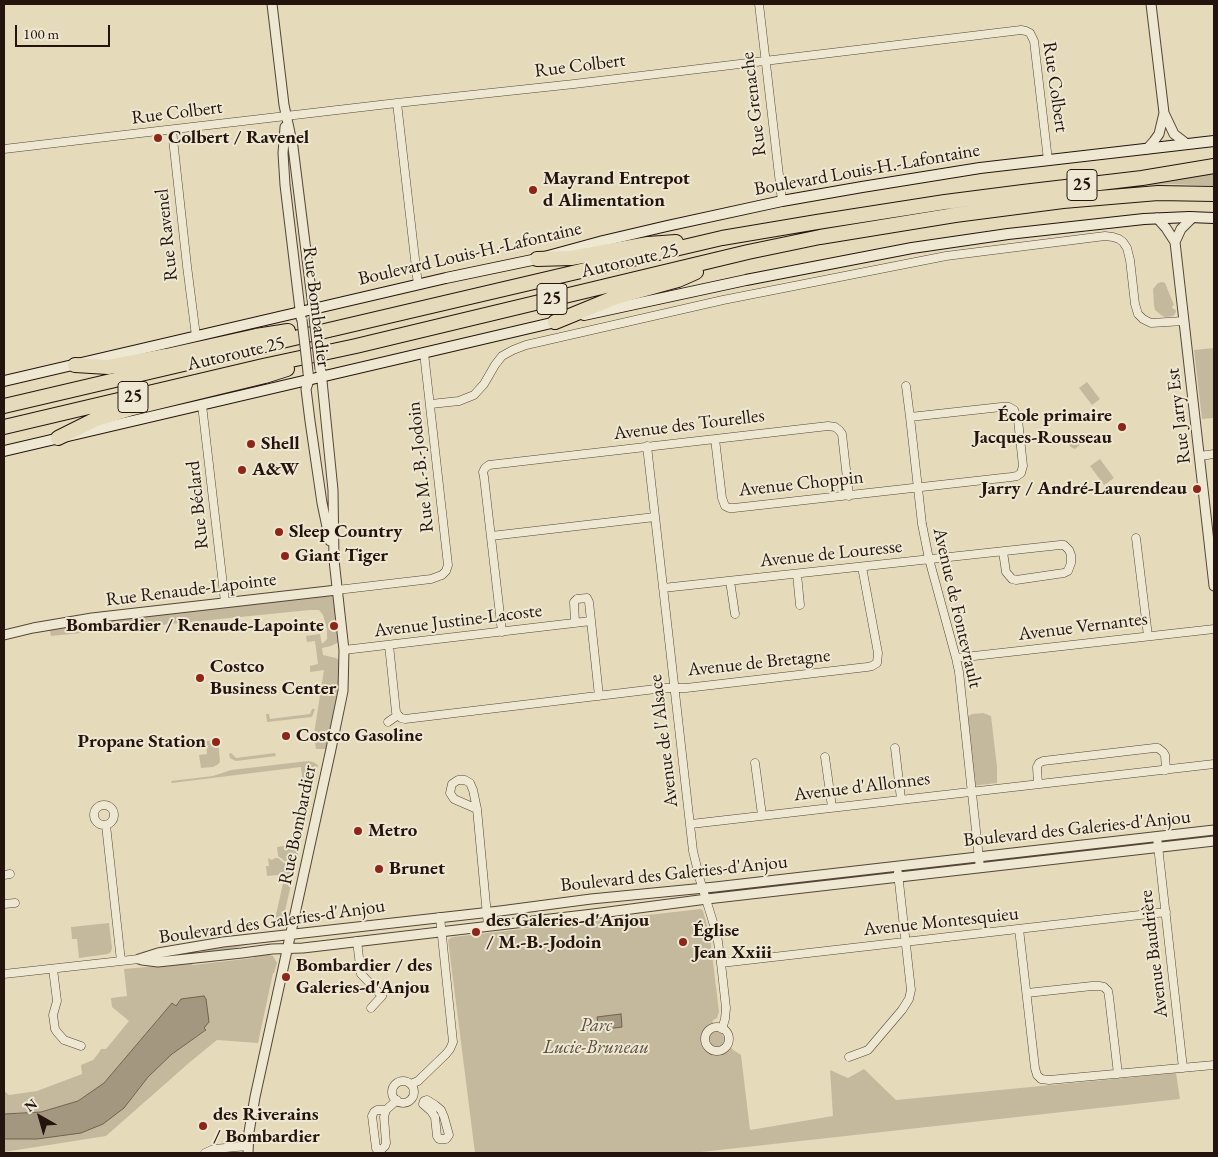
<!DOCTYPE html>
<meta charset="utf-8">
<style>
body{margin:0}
#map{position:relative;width:1218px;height:1157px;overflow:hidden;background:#e5dbbb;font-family:"EB Garamond",serif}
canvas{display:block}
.frame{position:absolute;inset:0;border:5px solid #25130d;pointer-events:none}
.north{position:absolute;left:15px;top:1092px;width:50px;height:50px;-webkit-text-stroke:4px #eee8d3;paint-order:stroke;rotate:322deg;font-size:14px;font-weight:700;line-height:20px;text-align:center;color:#25130d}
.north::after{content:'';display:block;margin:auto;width:18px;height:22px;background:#25130d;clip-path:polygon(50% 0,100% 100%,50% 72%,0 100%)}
.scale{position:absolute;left:15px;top:25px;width:95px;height:22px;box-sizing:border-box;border:2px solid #25130d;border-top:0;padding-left:6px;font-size:15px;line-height:18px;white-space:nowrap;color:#25130d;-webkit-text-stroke:4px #eee8d3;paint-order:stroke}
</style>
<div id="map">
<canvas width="1218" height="1157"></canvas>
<div class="frame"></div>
<div class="north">N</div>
<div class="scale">100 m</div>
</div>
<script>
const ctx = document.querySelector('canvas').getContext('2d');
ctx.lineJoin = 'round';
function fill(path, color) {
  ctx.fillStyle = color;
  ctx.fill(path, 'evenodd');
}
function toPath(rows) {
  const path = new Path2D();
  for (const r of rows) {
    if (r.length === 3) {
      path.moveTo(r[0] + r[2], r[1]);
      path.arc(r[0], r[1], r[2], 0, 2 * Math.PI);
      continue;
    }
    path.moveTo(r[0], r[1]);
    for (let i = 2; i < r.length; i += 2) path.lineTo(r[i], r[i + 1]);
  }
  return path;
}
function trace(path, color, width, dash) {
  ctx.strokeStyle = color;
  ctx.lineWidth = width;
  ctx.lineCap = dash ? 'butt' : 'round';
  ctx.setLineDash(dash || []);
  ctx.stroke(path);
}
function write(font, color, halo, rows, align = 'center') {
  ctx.font = font + ' "EB Garamond",serif';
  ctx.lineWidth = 4;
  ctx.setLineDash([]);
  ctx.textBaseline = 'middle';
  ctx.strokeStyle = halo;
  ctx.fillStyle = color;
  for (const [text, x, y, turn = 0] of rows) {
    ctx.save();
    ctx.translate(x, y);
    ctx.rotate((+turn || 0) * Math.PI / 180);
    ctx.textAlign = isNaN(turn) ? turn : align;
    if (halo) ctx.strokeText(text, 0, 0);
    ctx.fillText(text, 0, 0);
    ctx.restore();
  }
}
const green = toPath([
 [1214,174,1214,186,1171,184,1138,186,1138,184],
 [1162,282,1165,283,1174,305,1172,306,1173,309,1175,309,1176,311,1175,314,1173,316,1165,317,1161,315,1155,310,1154,305,1153,289,1158,283],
 [1214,348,1214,418,1202,419,1194,350],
 [1087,382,1100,399,1092,405,1079,388],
 [1075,434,1079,437,1082,443,1075,449,1071,447,1067,442,1067,440],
 [1100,459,1114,478,1104,485,1090,466],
 [337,590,343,640,331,646,322,648,323,655,336,658,344,663,331,749,316,749,315,743,314,734,324,670,310,672,310,666,318,664,315,641,307,642,306,636,320,634,322,644,327,639,327,629,323,615,319,610,310,610,51,636,49,626],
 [312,709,315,709,312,717,267,722,266,714,269,714,270,719,310,714],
 [983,713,991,716,997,767,997,783,972,786,963,719,972,714],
 [218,740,220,762,217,765,213,767,201,768,199,755,207,754,206,741],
 [231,753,236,758,275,753,276,756,236,761,230,758,229,754],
 [308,761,313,762,318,765,312,788,303,785,301,767,172,783,171,781,213,776,231,770],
 [304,794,311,795,306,820,303,818,303,795],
 [300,844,295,869,278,856,277,847],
 [268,858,272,860,275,858,278,858,294,871,283,920,275,919,284,879,278,875,267,876,266,866,269,866],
 [701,909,703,911,710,936,719,1012,717,1018,712,1021,733,1050,741,1055,750,1130,833,1116,830,1070,848,1078,864,1069,896,1100,1176,1073,1180,1099,692,1153,475,1153,448,940,452,937],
 [109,923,112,948,111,952,108,954,79,958,77,939,72,939,71,927],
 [246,944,246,945,224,951,202,954,200,952,203,949],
 [267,954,273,956,277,963,274,973,273,973,258,1043,217,1040,190,1062,106,1136,4,1152,4,1139,37,1139,124,1108,148,1077,172,1054,206,1031,172,1003,104,1083,78,1101,41,1112,4,1114,4,1091,9,1095,37,1091,82,1074,81,1065,93,1060,98,1054,101,1049,106,1049,129,1021,112,1007,111,998,127,996,124,969,190,963,193,965,253,958,257,955]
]);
const water = toPath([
 [204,996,206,999,209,1022,204,1028,206,1030,172,1054,148,1077,124,1108,103,1124,81,1133,37,1139,4,1139,4,1114,41,1112,78,1101,104,1083,172,1003,176,1006,181,999,204,996],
 [621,1014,622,1027,599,1030,597,1017,621,1014]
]);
const minor = toPath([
 [759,4,782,201],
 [397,103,418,285],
 [172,130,187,266,196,336],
 [4,149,397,103,574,84,1021,30,1026,31,1030,33,1034,41,1048,160],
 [906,386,910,417,922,524,929,559,956,658,959,672,980,868],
 [431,404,459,401,474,395,484,384,495,365,502,356,513,350,526,345,723,300,946,256,1105,236,1113,237,1119,239,1123,242,1127,248,1130,260,1135,304,1138,314,1143,319,1151,323,1184,321],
 [202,405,225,602],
 [715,439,722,498,725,506,729,508,734,508,1011,477,1017,476,1021,473,1023,466,1018,420,1014,410,1009,407,1001,407,910,417],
 [647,446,693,851,700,880,717,935,721,963,726,1008,725,1019,722,1029],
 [1200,456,1214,454],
 [491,536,655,517],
 [1136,538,1148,636],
 [797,574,800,605],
 [730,581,735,614],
 [663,588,1060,545,1064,545,1069,550,1071,555,1071,563,1068,571,1064,573,1016,580,1012,579,1006,572,1003,552],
 [337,590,431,579,442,575,446,571,448,565,424,353],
 [575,623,574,602,577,599,587,598,589,602,599,696],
 [502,632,484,477,483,472,485,468,489,465,828,426,835,427,839,430,842,434,849,496],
 [389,645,396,712,398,715,401,718,405,719,664,688,686,688,867,667,872,666,877,663,878,653,862,567],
 [344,650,591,621],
 [956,658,1214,629],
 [388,722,398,715],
 [895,748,901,799],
 [825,757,832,807],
 [755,763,762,815],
 [1038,784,1037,767,1039,763,1043,761,1154,748,1158,748,1163,752,1165,755,1166,770],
 [104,815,10],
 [477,809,454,799,450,793,452,784,458,780,465,780,470,783,473,790,477,809,488,926],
 [691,824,1214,764],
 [106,825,121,961],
 [1157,837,1183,1068],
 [4,875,10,874],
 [4,904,15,903],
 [1019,929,1035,1068,1037,1075,1041,1079,1049,1080,1214,1065],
 [357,941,361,974,382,996,371,1008],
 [721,963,1166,912],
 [53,969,57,1001,53,1015,55,1029,57,1032,64,1040,81,1046],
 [4,974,139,959],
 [1027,993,1092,986,1099,986,1104,987,1108,991,1109,997,1118,1074],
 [717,1039,12],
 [849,1057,868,1050,902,1010,909,999,911,990,898,873],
 [403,1092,11],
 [411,1084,418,1081,446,1054,450,1049,453,1042,440,917],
 [427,1100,435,1105,441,1110,444,1117,449,1135,446,1139,439,1139,437,1136,435,1117,431,1111,423,1104,424,1101,427,1100],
 [386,1110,377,1110,374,1112,372,1116,376,1148,377,1150,382,1149,385,1146,386,1143,384,1117,386,1110,397,1100],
 [205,1153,214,1149,248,1146]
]);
const tertiary = toPath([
 [272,4,284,105,293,147,314,315],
 [1151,4,1164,113,1174,134,1187,144],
 [285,127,283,153,285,185,301,318],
 [1147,149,1154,141,1159,134,1164,113],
 [1157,218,1166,228,1175,242,1214,586],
 [1175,242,1181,229,1193,217],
 [308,373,309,380,306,389,310,421,322,503,330,541],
 [4,635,33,628,92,618,337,590],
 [139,959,158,953,223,942,500,911,591,899,715,887,1214,830],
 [142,960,158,962,242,953,272,949,303,948,593,914,707,899,1214,841],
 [248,1153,249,1132,255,1097,331,749,343,691,344,650,334,560,333,490,321,371]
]);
const secondary = toPath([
 [584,315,746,280,912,248,1008,234,1144,219,1189,217,1214,218],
 [4,381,446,278,537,259,603,241,667,226,782,201,862,187,980,168,1214,141],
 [4,451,560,321]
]);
const motorway = toPath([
 [537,259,571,258,648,244,676,242],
 [555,322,616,297,678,280,696,272],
 [75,365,108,367,166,356,256,336,288,331],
 [4,406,722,238,817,222,945,202,1023,192,1142,178,1214,166],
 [4,427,263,366,356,346,748,252,820,237,955,215,1063,201,1158,193,1214,194],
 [58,438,96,419,129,409,265,376,287,369]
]);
const tertiaryBridge = toPath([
 [314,317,320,369],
 [302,320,308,372]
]);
const markers = [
 [158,138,5,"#8f2418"],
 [533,190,5,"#8f2418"],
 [1122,427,5,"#8f2418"],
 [251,444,5,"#8f2418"],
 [242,470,5,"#8f2418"],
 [1197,489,5,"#8f2418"],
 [279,532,5,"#8f2418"],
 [285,556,5,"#8f2418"],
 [334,626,5,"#8f2418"],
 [200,678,5,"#8f2418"],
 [286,736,5,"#8f2418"],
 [216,742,5,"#8f2418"],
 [358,831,5,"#8f2418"],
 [379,869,5,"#8f2418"],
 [476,932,5,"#8f2418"],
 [683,942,5,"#8f2418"],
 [286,977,5,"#8f2418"],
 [203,1126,5,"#8f2418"]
];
const shields = [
 [1082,185,30],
 [552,299,30],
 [133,397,30]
];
const shieldNames = [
 ["25",1082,185],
 ["25",552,299],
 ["25",133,397]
];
const streetNames = [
 ["Rue Colbert",580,66,-7],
 ["Rue Colbert",1055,87,82],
 ["Rue Grenache",754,104,-97],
 ["Rue Colbert",177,113,-7],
 ["Boulevard Louis-H.-Lafontaine",867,170,-10],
 ["Rue Ravenel",167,235,-96],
 ["Boulevard Louis-H.-Lafontaine",470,254,-13],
 ["Autoroute 25",630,261,-13],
 ["Rue Bombardier",316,307,83],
 ["Autoroute 25",236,354,-13],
 ["Rue Jarry Est",1179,416,-97],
 ["Avenue des Tourelles",689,425,-7],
 ["Rue M.-B.-Jodoin",421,467,-96],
 ["Avenue Choppin",801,484,-6],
 ["Rue Béclard",198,505,-96],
 ["Avenue de Louresse",831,554,-6],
 ["Rue Renaude-Lapointe",191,590,-7],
 ["Avenue de Fontevrault",957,608,77],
 ["Avenue Justine-Lacoste",458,621,-7],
 ["Avenue Vernantes",1083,627,-7],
 ["Avenue de Bretagne",759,663,-6],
 ["Avenue de l'Alsace",664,741,-97],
 ["Avenue d'Allonnes",862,787,-7],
 ["Rue Bombardier",298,825,-78],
 ["Boulevard des Galeries-d'Anjou",1077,829,-6],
 ["Boulevard des Galeries-d'Anjou",674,874,-6],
 ["Boulevard des Galeries-d'Anjou",272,922,-8],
 ["Avenue Montesquieu",941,922,-6],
 ["Avenue Baudrière",1154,954,-97]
];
const poiNames = [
 ["Colbert / Ravenel",168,138],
 ["Mayrand Entrepot",543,179],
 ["d Alimentation",543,201],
 ["École primaire",1112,416,"right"],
 ["Jacques-Rousseau",1112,438,"right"],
 ["Shell",261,444],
 ["A&W",252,470],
 ["Jarry / André-Laurendeau",1187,489,"right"],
 ["Sleep Country",289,532],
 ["Giant Tiger",295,556],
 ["Bombardier / Renaude-Lapointe",324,626,"right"],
 ["Costco",210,667],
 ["Business Center",210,689],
 ["Costco Gasoline",296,736],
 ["Propane Station",206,742,"right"],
 ["Metro",368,831],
 ["Brunet",389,869],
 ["des Galeries-d'Anjou",486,921],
 ["/ M.-B.-Jodoin",486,943],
 ["Église",693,931],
 ["Jean Xxiii",693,953],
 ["Bombardier / des",296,966],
 ["Galeries-d'Anjou",296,988],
 ["des Riverains",213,1115],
 ["/ Bombardier",213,1137]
];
const parkNames = [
 ["Parc",596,1026],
 ["Lucie-Bruneau",596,1048]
];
fill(green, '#c4b99d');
fill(water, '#a49780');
trace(water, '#716252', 1);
trace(minor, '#554538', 9);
trace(tertiary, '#554538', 11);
trace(secondary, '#25130d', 12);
trace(motorway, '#25130d', 16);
trace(minor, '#eee8d3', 8);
trace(tertiary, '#eee8d3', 9);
trace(secondary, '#eee8d3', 10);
trace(motorway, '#e5dbbb', 14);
trace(tertiaryBridge, '#554538', 11, []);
trace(tertiaryBridge, '#eee8d3', 9);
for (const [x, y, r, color] of markers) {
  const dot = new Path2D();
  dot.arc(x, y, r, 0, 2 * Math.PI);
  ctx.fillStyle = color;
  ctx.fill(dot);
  trace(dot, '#eee8d3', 2);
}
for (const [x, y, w] of shields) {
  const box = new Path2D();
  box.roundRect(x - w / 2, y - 15.5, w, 31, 4);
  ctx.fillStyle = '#eee8d3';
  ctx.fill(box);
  trace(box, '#25130d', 1);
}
write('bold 18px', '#25130d', null, shieldNames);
write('19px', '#25130d', '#eee8d3', streetNames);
write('bold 19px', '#25130d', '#eee8d3', poiNames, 'left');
write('italic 19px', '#5d4d3f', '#eee8d3', parkNames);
</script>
